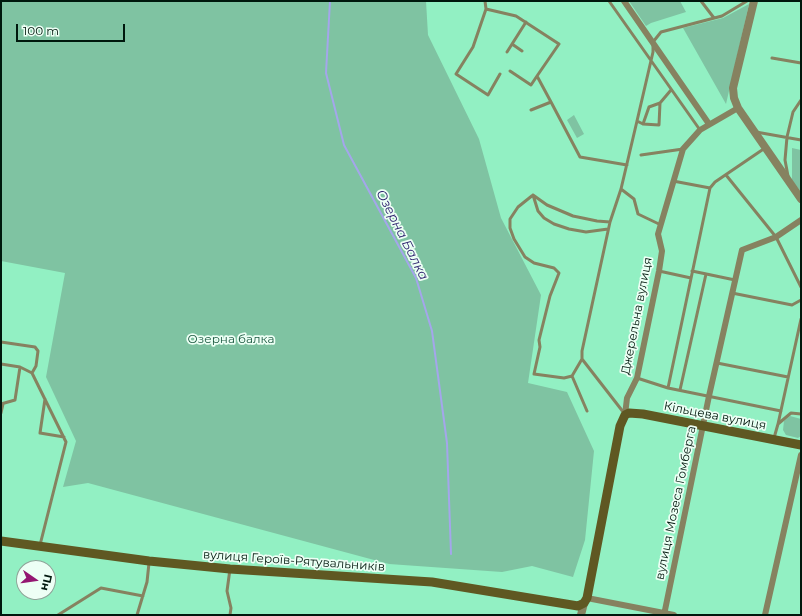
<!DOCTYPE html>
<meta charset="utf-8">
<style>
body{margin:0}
#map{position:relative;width:802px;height:616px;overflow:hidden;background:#92f0c3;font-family:Montserrat,sans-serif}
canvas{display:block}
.frame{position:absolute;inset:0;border:2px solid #00180d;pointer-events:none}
.north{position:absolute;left:16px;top:560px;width:40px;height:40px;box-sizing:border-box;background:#edfff5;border:1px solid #8ea398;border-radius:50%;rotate:103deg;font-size:11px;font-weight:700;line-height:16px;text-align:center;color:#00180d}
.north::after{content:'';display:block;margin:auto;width:14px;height:18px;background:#941772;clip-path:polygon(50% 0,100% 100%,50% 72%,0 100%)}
.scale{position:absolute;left:16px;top:24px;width:109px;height:18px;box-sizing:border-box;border:2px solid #00180d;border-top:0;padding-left:5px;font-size:12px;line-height:14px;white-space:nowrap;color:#00180d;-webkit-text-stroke:3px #edfff5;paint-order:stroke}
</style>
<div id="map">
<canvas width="802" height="616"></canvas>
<div class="frame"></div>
<div class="north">Пн</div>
<div class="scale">100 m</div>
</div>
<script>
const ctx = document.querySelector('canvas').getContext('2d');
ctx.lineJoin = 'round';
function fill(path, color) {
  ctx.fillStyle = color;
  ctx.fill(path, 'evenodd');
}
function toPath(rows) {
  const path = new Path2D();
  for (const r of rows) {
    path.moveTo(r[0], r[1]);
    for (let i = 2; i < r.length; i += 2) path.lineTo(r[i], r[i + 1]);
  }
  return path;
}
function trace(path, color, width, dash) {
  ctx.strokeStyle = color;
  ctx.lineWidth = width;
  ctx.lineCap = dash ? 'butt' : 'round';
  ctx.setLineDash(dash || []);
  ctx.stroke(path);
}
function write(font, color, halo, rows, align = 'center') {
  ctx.font = font + ' Montserrat,sans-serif';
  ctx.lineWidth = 3.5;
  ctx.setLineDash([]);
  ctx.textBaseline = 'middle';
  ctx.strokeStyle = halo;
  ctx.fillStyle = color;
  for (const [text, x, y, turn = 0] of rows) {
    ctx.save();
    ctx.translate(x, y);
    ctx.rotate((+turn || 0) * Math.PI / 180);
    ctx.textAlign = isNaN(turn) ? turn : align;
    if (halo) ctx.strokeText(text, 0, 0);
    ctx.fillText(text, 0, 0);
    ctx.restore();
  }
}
const green = toPath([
 [1,1,426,1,428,35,479,139,501,218,541,295,528,383,567,392,594,451,585,540,573,577,532,566,502,572,389,564,88,483,63,487,76,441,46,377,65,273,1,261],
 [629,1,680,1,686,12,651,23,646,26],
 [749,4,726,104,683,28,723,18],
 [574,115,584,134,577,138,567,120],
 [792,148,801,150,801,192,792,180],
 [790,416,801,419,801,436,798,438,786,435,783,430,784,421]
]);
const stream = toPath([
 [330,1,326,73,344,145,416,278,432,331,447,443,451,554]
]);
const service = toPath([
 [485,1,486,9,473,47,456,74,488,95,500,74],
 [609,1,700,130],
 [701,1,714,18],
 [486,9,516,16,559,44,537,76,551,102],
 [512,44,522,51],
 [507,52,526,22],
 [772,58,801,63],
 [510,71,531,85,537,76],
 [531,110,551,102,580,157,627,165],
 [637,121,643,124,659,125,660,103,671,90],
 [643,124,649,107,660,103],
 [756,132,801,140],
 [641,155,683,149],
 [726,175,776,237,801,287],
 [788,176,785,160,787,137,793,112,801,100],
 [673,181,710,188,715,182,765,148],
 [621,189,634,199,638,214,661,225],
 [533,195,538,211,544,218,554,224,569,229,586,232,608,229],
 [659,271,691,278],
 [692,271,735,280],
 [732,293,792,305,801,300],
 [1,342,35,347,38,351,36,366,32,373,66,442,40,545],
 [582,359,572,376,564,378,534,374,540,347,539,340,550,296,559,273,554,268,534,263,525,257,514,239,510,228,510,219,518,207,533,195,547,205,573,216,597,221,610,222],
 [717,363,788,377],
 [1,364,20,367,32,373],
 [572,376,587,411],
 [637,378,668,388,710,188],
 [668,388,781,411],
 [680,390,706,274],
 [45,399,40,433,64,437],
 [1,404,15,400,20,367],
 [1,413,3,404],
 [624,413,582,359,582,351,610,222,621,189,637,121,653,52,653,42,661,32,722,16,747,1],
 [778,424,801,319],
 [774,438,778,424,791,413,801,414],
 [58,615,101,588,143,596],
 [137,615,147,582,149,563],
 [230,615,231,608,227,591,230,569]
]);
const minor = toPath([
 [624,1,709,124],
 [625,415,627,398,637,378,659,271,662,251,658,234,683,149,700,130,738,108],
 [587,598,674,615],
 [664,615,709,396,742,250,776,237,801,220],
 [765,615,801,455]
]);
const tertiary = toPath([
 [754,1,733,88,734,98,738,108,801,199],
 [581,615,584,603]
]);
const secondary = toPath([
 [1,541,149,561,230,569,432,582,578,606,584,603,587,598,620,426,625,415,629,413,643,414,801,445]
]);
const streetNames = [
 ["Джерельна вулиця",637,316,-79],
 ["Кільцева вулиця",715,416,11],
 ["вулиця Мозеса Гомберга",676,503,-78],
 ["вулиця Героїв-Рятувальників",294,561,4]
];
const parkNames = [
 ["Озерна балка",231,339]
];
const waterNames = [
 ["Озерна Балка",402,235,63]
];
fill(green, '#7fc3a2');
trace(stream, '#a4a6eb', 2);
trace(service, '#868260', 3);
trace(minor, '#868260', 6);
trace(tertiary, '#868260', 8);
trace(secondary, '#5f5822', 9);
write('12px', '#00180d', '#edfff5', streetNames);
write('12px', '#18573e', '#edfff5', parkNames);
write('italic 13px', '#281c6a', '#edfff5', waterNames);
</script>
